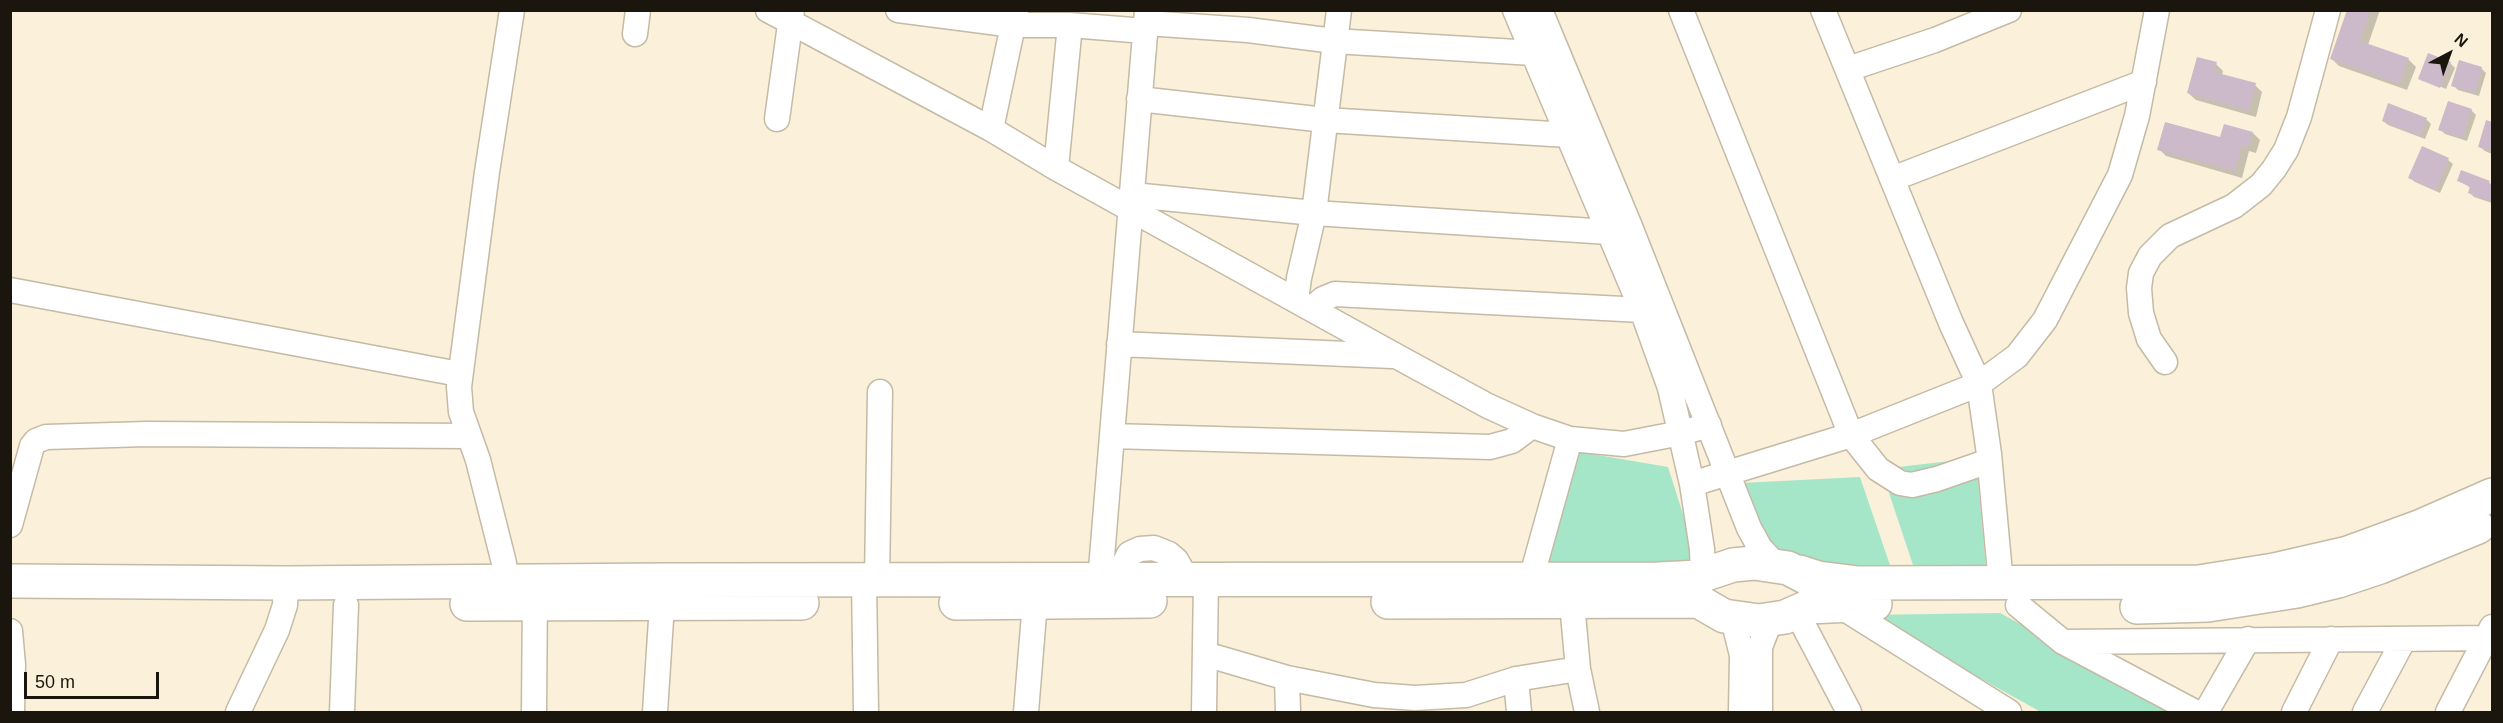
<!DOCTYPE html>
<style>
body{margin:0}
#map{position:relative;width:2503px;height:723px;overflow:hidden;background:#fbf1da;font-family:Arial,sans-serif}
canvas{display:block}
.frame{position:absolute;inset:0;border:12px solid #1a160e;pointer-events:none}
.north{position:absolute;left:2419px;top:24px;width:60px;height:60px;-webkit-text-stroke:4px #fbf1da;paint-order:stroke;rotate:41deg;font-size:16px;font-weight:700;line-height:24px;text-align:center;color:#1a160e}
.north::after{content:'';display:block;margin:auto;width:21px;height:27px;background:#1a160e;clip-path:polygon(50% 0,100% 100%,50% 72%,0 100%)}
.scale{position:absolute;left:24px;top:672px;width:135px;height:27px;box-sizing:border-box;border:3px solid #1a160e;border-top:0;padding-left:8px;font-size:18px;line-height:21px;white-space:nowrap;color:#1a160e;-webkit-text-stroke:4px #fbf1da;paint-order:stroke}
</style>
<div id="map">
<canvas width="2503" height="723"></canvas>
<div class="frame"></div>
<div class="north">N</div>
<div class="scale">50 m</div>
</div>
<script>
const ctx = document.querySelector('canvas').getContext('2d');
ctx.lineJoin = 'round';
function fill(path, color) {
  ctx.fillStyle = color;
  ctx.fill(path, 'evenodd');
}
function toPath(rows) {
  const path = new Path2D();
  for (const r of rows) {
    path.moveTo(r[0], r[1]);
    for (let i = 2; i < r.length; i += 2) path.lineTo(r[i], r[i + 1]);
  }
  return path;
}
function trace(path, color, width, dash) {
  ctx.strokeStyle = color;
  ctx.lineWidth = width;
  ctx.lineCap = dash ? 'butt' : 'round';
  ctx.setLineDash(dash || []);
  ctx.stroke(path);
}
const green = toPath([
 [1580,452,1668,467,1704,580,1543,579],
 [1976,458,1987,581,1917,577,1881,469],
 [1860,477,1893,574,1780,579,1741,483],
 [2000,613,2183,712,2041,712,1866,615]
]);
const shadow = toPath([
 [2349,10,2380,10,2368,45,2409,60,2416,67,2407,90,2339,66,2332,59],
 [2450,63,2455,68,2446,89,2423,79,2423,82,2420,78],
 [2216,64,2223,71,2222,76,2255,85,2262,92,2256,117,2196,100,2188,93],
 [2481,68,2486,73,2479,96,2458,90,2453,85],
 [2471,110,2476,115,2467,141,2445,134,2440,129],
 [2426,119,2431,124,2425,139,2388,125,2383,121],
 [2487,122,2492,124,2492,154,2485,151,2480,147],
 [2253,133,2260,140,2256,153,2249,151,2242,178,2166,156,2159,149],
 [2423,148,2448,160,2453,164,2440,193,2415,182,2410,178],
 [2462,172,2492,185,2492,203,2474,197,2469,192,2471,188,2459,181]
]);
const building = toPath([
 [2347,10,2371,10,2360,41,2409,58,2400,84,2330,59],
 [2428,53,2451,62,2440,88,2418,79],
 [2197,57,2217,62,2214,72,2256,83,2249,111,2187,93],
 [2459,60,2482,67,2475,93,2451,86],
 [2448,101,2472,109,2462,138,2438,130],
 [2388,103,2427,118,2420,136,2382,121],
 [2486,120,2492,122,2492,151,2478,147],
 [2165,122,2220,137,2224,124,2253,132,2249,146,2242,145,2235,171,2157,150],
 [2422,146,2449,158,2436,190,2408,178],
 [2461,170,2490,181,2489,183,2492,184,2492,202,2468,193,2470,186,2457,181]
]);
const minor = toPath([
 [768,10,991,129,1056,168,1398,357,1488,406,1532,426,1570,439,1624,444,1681,433,1709,425],
 [898,10,1014,25,1070,25,1145,31],
 [1515,10,1642,310,1670,388,1692,484,1702,549,1703,575],
 [1540,10,1629,224,1749,528,1760,548,1776,565],
 [1681,10,1851,435,1878,469,1900,483,1912,485,1937,479,1989,461],
 [1823,10,1951,323,1979,384,1989,454,2001,584],
 [1146,23,1248,30,1334,41,1533,53,1547,49],
 [635,34,638,10],
 [1848,69,1935,40,2009,10],
 [1139,99,1325,120,1568,135],
 [777,119,792,10],
 [991,129,1016,11],
 [1056,168,1070,25],
 [1892,179,2144,82],
 [1133,195,1314,213,1609,232,1621,227],
 [10,290,459,374],
 [1296,300,1299,278,1314,213,1339,10],
 [1313,308,1323,299,1335,294,1642,310],
 [1119,344,1392,356],
 [2165,362,2149,339,2141,313,2139,288,2141,273,2150,256,2170,236,2234,206,2261,185,2274,169,2286,150,2299,117,2328,10],
 [1112,436,1490,447,1512,441,1532,426],
 [1692,484,1851,435,1979,384,2017,356,2045,320,2120,175,2137,116,2157,10],
 [10,525,32,446,36,441,46,437,147,434,469,436],
 [1117,578,1129,554,1140,549,1154,548,1169,554,1176,560,1187,579],
 [1531,579,1570,439],
 [877,580,880,392],
 [864,581,866,712],
 [1101,596,1101,569,1147,10],
 [506,598,504,563,478,460,461,412,459,387,487,172,512,10],
 [1572,603,1578,669,1587,712],
 [1837,604,2009,712],
 [2018,605,2063,642,2195,712],
 [1797,613,1849,712],
 [1733,619,1742,655,1741,712],
 [10,631,13,665,12,712],
 [2063,642,2492,638],
 [1205,654,1287,678,1374,695,1415,698,1466,695,1516,679,1578,669],
 [1287,678,1288,712],
 [1516,679,1519,712],
 [238,712,277,630,285,605,286,583],
 [342,712,346,605],
 [534,712,535,589],
 [655,712,663,589],
 [1026,712,1035,602],
 [1204,712,1206,579],
 [1760,712,1760,647,1767,629,1772,620],
 [2206,712,2248,639],
 [2294,712,2331,639],
 [2365,712,2404,639],
 [2448,712,2492,627]
]);
const highway = toPath([
 [1754,563,1788,568,1809,579,1815,585,1817,593,1814,601,1808,607,1785,617,1759,621,1724,616,1698,601,1694,589,1696,583,1703,575,1733,565,1754,563],
 [1799,572,1818,578,1858,583,2199,582,2274,570,2348,553,2419,527,2492,495],
 [10,581,286,583,664,580,1658,579,1700,577],
 [1388,602,1698,601],
 [956,603,1150,601],
 [467,604,802,603],
 [1808,607,1875,604],
 [2137,607,2208,605,2297,591,2338,581,2380,567,2478,527]
]);
fill(green, '#a4e6c7');
fill(shadow, '#0003');
fill(building, '#ccb9c9');
trace(minor, '#c4baa5', 27);
trace(highway, '#c4baa5', 36);
trace(minor, '#fff', 24);
trace(highway, '#fff', 33);
</script>
